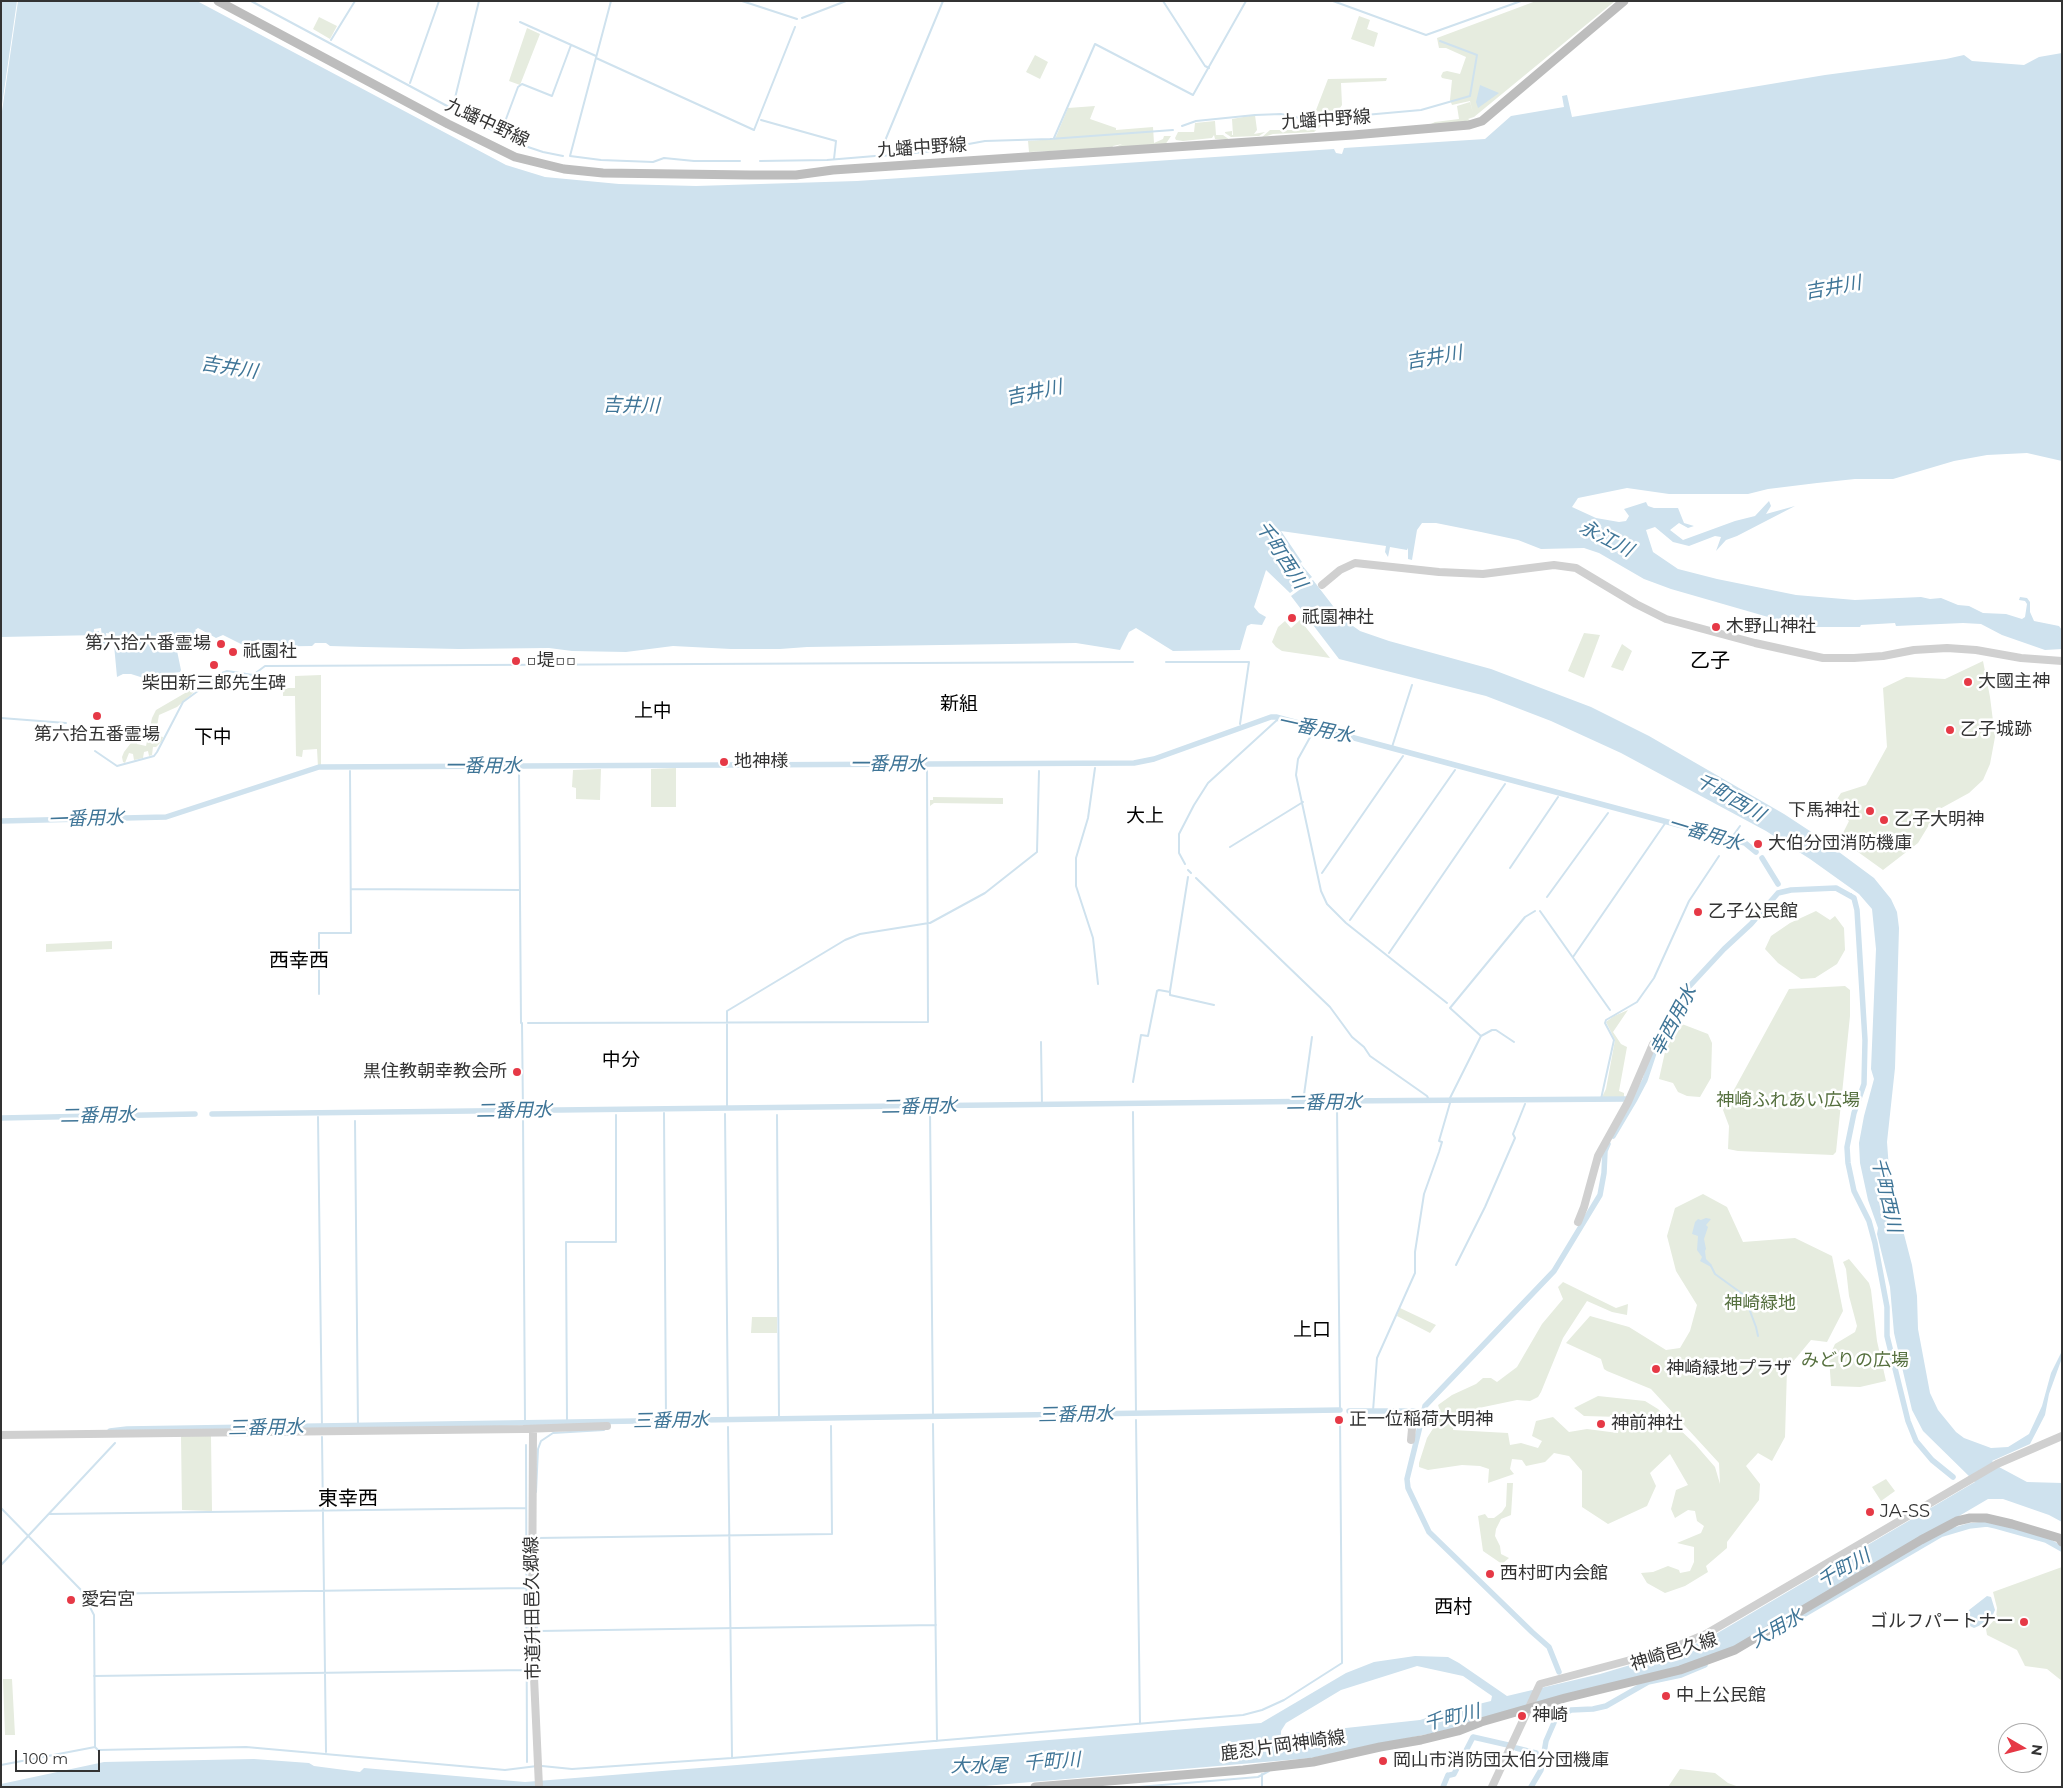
<!DOCTYPE html>
<meta charset="utf-8">
<style>
body{margin:0}
#map{position:relative;width:2063px;height:1788px;overflow:hidden;background:#fff;font-family:Montserrat,sans-serif}
canvas{display:block}
.frame{position:absolute;inset:0;border:2px solid #333;pointer-events:none}
.north{position:absolute;left:1998px;top:1723px;width:50px;height:50px;box-sizing:border-box;background:#fff;border:1px solid #adadad;border-radius:50%;rotate:98deg;font-size:14px;font-weight:700;line-height:20px;text-align:center;color:#333}
.north::after{content:'';display:block;margin:auto;width:18px;height:22px;background:#e63946;clip-path:polygon(50% 0,100% 100%,50% 72%,0 100%)}
.scale{position:absolute;left:15px;top:1750px;width:85px;height:22px;box-sizing:border-box;border:2px solid #333;border-top:0;padding-left:6px;font-size:15px;line-height:18px;white-space:nowrap;color:#333;-webkit-text-stroke:4px #fff;paint-order:stroke}
</style>
<div id="map">
<canvas width="2063" height="1788"></canvas>
<div class="frame"></div>
<div class="north">N</div>
<div class="scale">100 m</div>
</div>
<script>
const ctx = document.querySelector('canvas').getContext('2d');
ctx.lineJoin = 'round';
function fill(path, color) {
  ctx.fillStyle = color;
  ctx.fill(path, 'evenodd');
}
function toPath(rows) {
  const path = new Path2D();
  for (const r of rows) {
    path.moveTo(r[0], r[1]);
    for (let i = 2; i < r.length; i += 2) path.lineTo(r[i], r[i + 1]);
  }
  return path;
}
function trace(path, color, width, dash) {
  ctx.strokeStyle = color;
  ctx.lineWidth = width;
  ctx.lineCap = dash ? 'butt' : 'round';
  ctx.setLineDash(dash || []);
  ctx.stroke(path);
}
function write(font, color, halo, rows, align = 'center') {
  ctx.font = font + ' Montserrat,"Noto Sans JP",sans-serif';
  ctx.lineWidth = 5;
  ctx.setLineDash([]);
  ctx.textBaseline = 'middle';
  ctx.strokeStyle = halo;
  ctx.fillStyle = color;
  for (const [text, x, y, turn = 0] of rows) {
    ctx.save();
    ctx.translate(x, y);
    ctx.rotate((+turn || 0) * Math.PI / 180);
    ctx.textAlign = isNaN(turn) ? turn : align;
    if (halo) ctx.strokeText(text, 0, 0);
    ctx.fillText(text, 0, 0);
    ctx.restore();
  }
}
const green = toPath([
 [1536,1,1615,1,1474,117,1468,119,1471,121,1425,127,1435,122,1459,119,1457,106,1470,102,1473,113,1470,101,1452,105,1450,100,1452,80,1442,78,1441,76,1443,72,1447,71,1460,74,1466,57,1446,48,1439,48,1437,38],
 [1359,16,1370,20,1367,29,1378,33,1374,47,1351,39],
 [319,17,337,26,330,39,313,29],
 [527,28,540,34,520,85,509,81],
 [1035,55,1048,62,1040,79,1026,72],
 [1387,78,1386,81,1341,83,1342,105,1340,108,1340,116,1313,118,1328,79],
 [1095,106,1090,119,1116,128,1116,130,1153,127,1154,143,1163,139,1164,136,1171,136,1165,145,1113,148,1122,144,1113,146,1112,148,1029,152,1028,141,1055,139,1068,108],
 [1255,115,1257,130,1254,134,1265,132,1259,136,1231,137,1225,133,1225,132,1232,131,1232,135,1233,135,1232,119],
 [1215,121,1216,135,1223,135,1230,140,1215,139,1214,135,1212,138,1183,141,1176,140,1175,138,1178,132,1194,132,1195,123],
 [1301,121,1319,122,1321,126,1314,132,1273,134,1261,138,1270,130,1298,130],
 [1300,620,1330,658,1282,651,1276,647,1272,642,1278,627,1285,621,1291,628],
 [1584,633,1600,635,1584,678,1568,671],
 [1622,644,1632,651,1623,671,1611,667],
 [1983,661,1990,697,1995,737,1990,764,1983,780,1969,793,1938,810,1918,843,1883,870,1840,839,1849,821,1832,807,1841,793,1866,785,1887,747,1883,688,1906,677,1945,679],
 [321,675,321,766,318,767,317,749,303,750,302,757,296,756,295,696,283,696,283,688,295,688,295,676],
 [192,689,194,692,177,707,159,715,156,732,158,736,163,737,162,741,156,747,153,747,152,755,149,756,148,751,144,752,143,758,134,760,133,754,129,753,125,763,123,762,122,757,124,752,134,739,137,740,137,744,146,746,152,718,156,710],
 [676,768,676,807,651,807,651,769],
 [601,769,600,800,576,799,576,788,572,787,573,770],
 [933,797,1003,798,1003,804,934,803,930,806,930,800,933,800],
 [1816,911,1830,920,1835,916,1844,928,1845,950,1837,964,1815,978,1801,979,1778,963,1765,949,1771,936,1790,923],
 [112,941,112,949,46,952,46,944],
 [1845,986,1850,990,1850,1016,1836,1152,1833,1155,1738,1151,1728,1149,1729,1126,1723,1110,1789,989],
 [1628,1010,1613,1032,1621,1044,1627,1047,1619,1091,1624,1093,1624,1097,1602,1097,1606,1089,1615,1040,1606,1022,1614,1016],
 [1682,1024,1708,1034,1712,1043,1711,1078,1700,1097,1687,1096,1678,1092,1673,1083,1659,1079,1665,1052,1677,1027],
 [1703,1194,1727,1207,1743,1242,1795,1238,1832,1256,1843,1311,1827,1342,1811,1340,1787,1369,1785,1437,1772,1461,1758,1453,1746,1466,1760,1484,1759,1500,1727,1542,1727,1548,1706,1566,1708,1572,1685,1586,1665,1593,1647,1583,1641,1573,1653,1572,1668,1566,1679,1570,1680,1573,1690,1571,1694,1562,1694,1547,1677,1543,1701,1533,1704,1526,1697,1521,1695,1511,1688,1510,1675,1518,1671,1509,1676,1490,1688,1485,1670,1454,1650,1473,1656,1486,1647,1506,1608,1524,1582,1507,1582,1471,1569,1456,1554,1453,1545,1462,1526,1466,1522,1460,1512,1459,1510,1469,1514,1474,1488,1483,1489,1469,1480,1466,1462,1465,1428,1470,1419,1467,1419,1463,1427,1438,1434,1427,1435,1425,1427,1423,1428,1421,1440,1419,1441,1414,1438,1405,1452,1395,1476,1384,1483,1378,1491,1378,1497,1382,1517,1367,1542,1324,1563,1299,1558,1287,1563,1282,1616,1308,1628,1304,1627,1315,1612,1312,1587,1301,1563,1338,1541,1392,1538,1397,1530,1401,1517,1400,1455,1413,1453,1430,1508,1433,1510,1445,1521,1443,1538,1448,1542,1441,1532,1436,1536,1421,1553,1417,1569,1432,1587,1429,1618,1433,1620,1417,1584,1416,1574,1408,1598,1396,1645,1401,1658,1409,1695,1444,1715,1467,1720,1484,1719,1463,1651,1389,1607,1371,1604,1369,1601,1359,1566,1343,1590,1316,1629,1327,1666,1350,1680,1348,1690,1331,1697,1305,1676,1271,1667,1236,1675,1208],
 [1849,1259,1869,1283,1871,1290,1877,1341,1886,1381,1860,1387,1831,1386,1829,1357,1835,1344,1855,1332,1857,1326,1849,1296,1846,1269,1843,1262],
 [1400,1308,1436,1325,1430,1333,1397,1316],
 [752,1317,777,1317,777,1333,751,1333],
 [181,1436,211,1436,212,1511,182,1510],
 [1886,1479,1895,1491,1881,1501,1872,1487],
 [1507,1483,1513,1483,1511,1515,1501,1519,1496,1529,1495,1536,1500,1546,1501,1554,1509,1558,1502,1564,1483,1551,1478,1516,1485,1514,1488,1518,1494,1518,1502,1512,1506,1506],
 [2062,1567,2062,1681,2047,1669,2025,1666,2017,1650,1987,1635,1986,1629,1996,1618,1997,1608,1993,1592],
 [3,1679,12,1679,15,1735,5,1735],
 [1680,1769,1715,1773,1728,1783,1739,1787,1668,1787]
]);
const water = toPath([
 [1,1,17,1,1,112],
 [18,1,197,1,506,165,545,177,619,184,696,186,857,181,1334,149,1336,153,1342,154,1344,148,1485,139,1511,116,1564,107,1562,96,1567,95,1572,117,1825,75,1946,59,1964,55,1972,61,2024,65,2039,57,2062,53,2062,461,2027,453,1987,455,1954,461,1893,479,1855,479,1817,483,1768,489,1748,494,1669,494,1627,488,1578,498,1572,507,1596,518,1619,522,1626,521,1629,516,1624,509,1646,502,1648,506,1654,508,1678,508,1684,523,1694,526,1688,528,1679,523,1670,530,1683,540,1735,521,1755,516,1769,501,1771,506,1766,514,1795,506,1737,536,1726,540,1716,551,1721,537,1715,536,1689,546,1673,542,1655,527,1646,530,1653,552,1678,569,1717,579,1796,595,1855,600,1921,597,1930,599,1941,598,1958,605,1969,606,1983,613,2006,614,2022,619,2025,617,2027,604,2025,601,2019,600,2020,597,2027,598,2030,602,2030,612,2034,621,2059,626,2062,630,2062,649,2045,650,2002,635,1981,624,1963,623,1896,626,1895,623,1861,625,1860,627,1809,627,1782,621,1671,589,1644,579,1599,553,1584,548,1541,549,1518,540,1481,532,1436,523,1422,523,1417,530,1412,560,1408,559,1408,548,1407,550,1390,547,1388,557,1385,552,1386,546,1281,531,1302,562,1300,563,1312,577,1290,593,1266,570,1254,607,1259,613,1266,617,1262,625,1251,624,1247,626,1240,650,1173,651,1136,628,1129,632,1120,650,1076,643,807,647,780,649,731,649,673,646,626,652,572,651,549,648,459,649,364,647,330,646,326,643,315,643,312,646,247,647,223,635,216,638,198,628,195,630,203,639,176,646,181,670,180,672,154,676,153,681,131,674,123,674,117,677,113,634,106,633,108,646,103,646,101,628,94,629,94,631,99,631,99,635,1,637,1,118],
 [1480,85,1499,93,1478,108,1476,102],
 [1313,580,1343,619,1360,631,1389,641,1491,669,1591,707,1649,736,1784,814,1816,835,1874,878,1891,899,1897,912,1899,928,1895,1068,1887,1142,1889,1169,1893,1192,1912,1265,1917,1296,1918,1329,1930,1393,1938,1410,1956,1432,1964,1438,1991,1448,2008,1447,2029,1434,2042,1406,2051,1373,2062,1351,2062,1358,2049,1394,2045,1415,2030,1444,1992,1461,1999,1467,2027,1482,2062,1483,2062,1522,2049,1515,2003,1499,1988,1499,1736,1647,1683,1667,1457,1728,1311,1758,973,1787,1,1787,1,1784,104,1762,254,1759,309,1763,314,1766,360,1772,364,1768,525,1782,1261,1723,1346,1673,1374,1662,1415,1656,1448,1657,1459,1663,1507,1696,1600,1674,1684,1649,1709,1638,1975,1482,1923,1431,1912,1410,1894,1333,1890,1287,1877,1234,1878,1228,1868,1200,1860,1163,1859,1143,1864,1116,1874,1079,1871,1069,1876,949,1872,909,1859,894,1810,859,1766,831,1621,753,1551,721,1486,696,1339,659,1291,596],
 [1417,1666,1463,1676,1492,1696,1491,1701,1442,1713,1420,1720,1281,1735,1281,1731,1286,1723,1341,1690],
 [1706,1218,1711,1219,1706,1225,1708,1227,1704,1239,1706,1249,1705,1251,1706,1259,1712,1265,1711,1267,1700,1261,1702,1257,1697,1250,1698,1236,1692,1234,1695,1222,1698,1219,1701,1220],
 [1987,1596,1991,1597,1995,1610,1990,1621,1974,1628,1968,1625,1967,1617,1969,1610]
]);
const stream = toPath([
 [251,1,477,122],
 [611,1,570,156,601,160,653,162,664,158,694,161,740,161],
 [742,1,797,19],
 [943,1,882,148,881,156,925,152,985,141,1050,139,1173,130],
 [1163,1,1205,66,1209,68],
 [1333,1,1426,35,1521,1],
 [802,18,846,1],
 [520,22,596,56],
 [331,40,355,1],
 [596,58,754,130,795,27],
 [410,83,439,1],
 [453,106,479,1],
 [761,120,836,141,834,159],
 [482,125,525,146,543,152,563,156],
 [1182,126,1196,121,1255,115,1281,114,1309,120,1421,110,1470,96,1477,55,1440,41],
 [500,135,518,87,522,84,552,96,571,45],
 [1054,138,1095,44,1193,95,1246,1],
 [760,161,827,160,875,156],
 [1166,662,1249,662,1240,724],
 [1,718,66,723],
 [1313,732,1298,759,1296,775,1321,891,1327,904,1346,923,1447,1003],
 [1392,747,1412,685],
 [95,751,117,766,154,756,157,752,183,702,222,673,227,671,253,675,265,666,1133,662],
 [350,767,350,768],
 [1095,768,1088,818,1076,858,1076,886,1093,938,1098,984],
 [519,770,521,1023],
 [1730,840,1740,826],
 [1230,847,1303,802],
 [1185,864,1179,853,1179,834,1194,805,1208,783,1277,720,1307,728,1309,725],
 [1510,868,1558,797],
 [1188,870,1191,873],
 [1322,873,1403,756],
 [1196,878,1330,1007,1352,1037,1364,1047,1370,1056,1427,1096,1429,1100],
 [351,889,520,890],
 [1850,895,1851,894],
 [1547,897,1608,813],
 [1540,911,1610,1010],
 [1350,920,1455,770],
 [930,923,985,893,1037,852,1039,771],
 [1389,953,1505,784],
 [1573,957,1666,822],
 [1170,991,1188,877],
 [319,994,319,933,351,933,350,771],
 [522,1023,523,1112],
 [528,1023,928,1022,927,765],
 [1481,1036,1450,1008,1525,917,1535,911],
 [1041,1042,1042,1105],
 [1133,1082,1141,1035,1148,1036,1157,991,1159,990,1170,992,1170,995,1214,1005],
 [1601,1099,1614,1040,1605,1023,1606,1020,1637,1002,1654,978,1689,901,1719,856],
 [1449,1100,1481,1036,1492,1030,1496,1030,1514,1042],
 [1303,1102,1312,1037],
 [1337,1106,1340,1411],
 [930,1107,930,1105],
 [725,1108,725,1109],
 [727,1108,727,1011,845,940,860,934,929,923],
 [930,1110,933,1416],
 [1133,1112,1136,1414],
 [664,1113,666,1420],
 [318,1114,318,1112],
 [355,1114,355,1112],
 [725,1114,728,1420],
 [777,1115,779,1419],
 [523,1116,525,1424],
 [318,1117,322,1428],
 [355,1121,358,1427],
 [1456,1265,1485,1207,1515,1138,1513,1134,1525,1104],
 [1711,1266,1715,1274,1744,1295,1756,1327,1758,1336],
 [1373,1411,1377,1358,1415,1273,1415,1252,1424,1194,1439,1152,1442,1142,1439,1141,1450,1103],
 [1136,1420,1140,1724],
 [567,1423,566,1242,616,1242,616,1115],
 [933,1424,937,1741],
 [728,1427,732,1757],
 [322,1437,326,1752],
 [526,1445,527,1762],
 [536,1492,538,1449,541,1441,553,1433,604,1430],
 [1,1508,81,1590,94,1615,95,1747,98,1750,246,1747,505,1770,537,1766],
 [49,1514,526,1508],
 [536,1538,832,1534,831,1426],
 [1,1565,115,1443],
 [536,1577,537,1630],
 [84,1594,527,1588],
 [539,1631,936,1625],
 [94,1676,527,1670],
 [1,1765,95,1747],
 [542,1766,572,1769,732,1758,1243,1715,1262,1710,1284,1700,1342,1663,1340,1417],
 [1262,1774,1262,1787],
 [1138,1787,1258,1777,1269,1771]
]);
const canal = toPath([
 [1,821,166,817,319,767,1134,763,1154,759,1271,717,1276,717,1731,839,1745,843,1756,852],
 [1762,858,1778,884],
 [212,1114,1337,1101,1627,1099],
 [1,1118,195,1114],
 [1613,1136,1635,1099,1645,1080,1654,1053,1685,991,1724,949,1751,924,1778,893,1791,890,1836,888,1854,898,1857,910,1865,1040,1864,1084,1854,1113,1847,1147,1848,1163,1854,1191,1869,1221,1875,1243,1887,1307,1887,1336,1908,1421,1916,1441,1932,1460,1953,1477],
 [1349,1411,1415,1411],
 [110,1431,127,1429,1340,1410],
 [1800,1617,1942,1534,1969,1526,1987,1524,1996,1526,2046,1540,2062,1549],
 [1559,1672,1549,1647,1532,1632,1429,1532,1408,1488,1407,1479,1425,1406,1554,1271,1600,1195,1604,1173,1605,1151,1608,1144],
 [1516,1748,1536,1753],
 [1450,1775,1454,1774,1473,1737,1508,1745],
 [1443,1787,1448,1775],
 [1531,1787,1541,1770,1546,1741,1556,1718,1571,1710,1593,1709,1606,1706,1648,1682,1681,1675,1705,1665]
]);
const tertiary = toPath([
 [1322,585,1340,570,1355,563,1439,572,1483,574,1554,565,1576,568,1636,604,1666,619,1755,643,1823,658,1854,658,1883,656,1914,650,1947,648,1976,650,2021,658,2062,661],
 [1578,1222,1584,1207,1598,1156,1628,1102,1653,1044],
 [1394,1416,1403,1417,1409,1421,1412,1429,1411,1440],
 [533,1429,532,1633,539,1787],
 [1,1435,523,1429,607,1426],
 [1492,1787,1540,1684,1668,1650,1706,1634,1997,1464,2062,1436]
]);
const secondary = toPath([
 [218,1,448,124,515,157,564,169,603,173,750,175,796,175,833,170,1353,135,1469,125,1482,121,1624,1],
 [1035,1787,1243,1770,1313,1762,1380,1747,1421,1740,1458,1731,1481,1722,1565,1698,1680,1670,1735,1650,1921,1540,1957,1521,1970,1518,1986,1518,2012,1524,2049,1535,2059,1538,2062,1542]
]);
const markers = [
 [1292,618,5,"#e63946"],
 [1716,627,5,"#e63946"],
 [221,644,5,"#e63946"],
 [233,652,5,"#e63946"],
 [516,661,5,"#e63946"],
 [214,665,5,"#e63946"],
 [1968,682,5,"#e63946"],
 [97,716,5,"#e63946"],
 [1950,730,5,"#e63946"],
 [724,762,5,"#e63946"],
 [1870,811,5,"#e63946"],
 [1884,820,5,"#e63946"],
 [1758,844,5,"#e63946"],
 [1698,912,5,"#e63946"],
 [517,1072,5,"#e63946"],
 [1656,1369,5,"#e63946"],
 [1339,1420,5,"#e63946"],
 [1601,1424,5,"#e63946"],
 [1870,1512,5,"#e63946"],
 [1490,1574,5,"#e63946"],
 [71,1600,5,"#e63946"],
 [2024,1622,5,"#e63946"],
 [1666,1696,5,"#e63946"],
 [1522,1716,5,"#e63946"],
 [1383,1761,5,"#e63946"]
];
const streetNames = [
 ["九蟠中野線",1326,120,-4],
 ["九蟠中野線",487,123,25],
 ["九蟠中野線",922,148,-4],
 ["市道升田邑久郷線",533,1608,-91],
 ["神崎邑久線",1674,1652,-17],
 ["鹿忍片岡神崎線",1283,1746,-8]
];
const poiNames = [
 ["祇園神社",1302,618],
 ["木野山神社",1726,627],
 ["第六拾六番霊場",211,644,"right"],
 ["祇園社",243,652],
 ["□堤□□",526,661],
 ["大國主神",1978,682],
 ["柴田新三郎先生碑",214,684,"center"],
 ["乙子城跡",1960,730],
 ["第六拾五番霊場",97,735,"center"],
 ["地神様",734,762],
 ["下馬神社",1860,811,"right"],
 ["乙子大明神",1894,820],
 ["大伯分団消防機庫",1768,844],
 ["乙子公民館",1708,912],
 ["黒住教朝幸教会所",507,1072,"right"],
 ["神崎緑地プラザ",1666,1369],
 ["正一位稲荷大明神",1349,1420],
 ["神前神社",1611,1424],
 ["JA-SS",1880,1512],
 ["西村町内会館",1500,1574],
 ["愛宕宮",81,1600],
 ["ゴルフパートナー",2014,1622,"right"],
 ["中上公民館",1676,1696],
 ["神崎",1532,1716],
 ["岡山市消防団太伯分団機庫",1393,1761]
];
const parkNames = [
 ["神崎ふれあい広場",1788,1101],
 ["神崎緑地",1760,1304],
 ["みどりの広場",1855,1361]
];
const waterNames = [
 ["吉井川",1833,288,-10],
 ["吉井川",1434,358,-10],
 ["吉井川",229,368,9],
 ["吉井川",1034,393,-12],
 ["吉井川",631,406,1],
 ["永江川",1606,539,27],
 ["千町西川",1281,555,57],
 ["一番用水",1315,729,12],
 ["一番用水",888,764],
 ["一番用水",483,766],
 ["千町西川",1730,798,30],
 ["一番用水",86,819,-2],
 ["一番用水",1705,834,17],
 ["幸西用水",1674,1021,-62],
 ["二番用水",1324,1103,-1],
 ["二番用水",919,1107,-1],
 ["二番用水",514,1111,-1],
 ["二番用水",98,1116,-1],
 ["千町西川",1886,1195,77],
 ["三番用水",1076,1415,-1],
 ["三番用水",671,1421,-1],
 ["三番用水",266,1428,-1],
 ["千町川",1844,1569,-30],
 ["大用水",1777,1629,-30],
 ["千町川",1452,1718,-14],
 ["千町川",1052,1762,-4],
 ["大水尾",979,1766]
];
const neighbourhoodNames = [
 ["新組",959,704],
 ["上中",653,711],
 ["下中",213,737],
 ["大上",1145,816],
 ["中分",621,1060],
 ["上口",1312,1330],
 ["西村",1453,1607]
];
const quarterNames = [
 ["乙子",1710,661],
 ["西幸西",299,961],
 ["東幸西",348,1499]
];
fill(green, '#e6ecdf');
fill(water, '#cfe2ee');
trace(stream, '#cfe2ee', 2);
trace(canal, '#cfe2ee', 5.5);
trace(tertiary, '#d0d0d0', 8);
trace(secondary, '#bdbdbd', 9);
for (const [x, y, r, color] of markers) {
  const dot = new Path2D();
  dot.arc(x, y, r, 0, 2 * Math.PI);
  ctx.fillStyle = color;
  ctx.fill(dot);
  trace(dot, '#fff', 2);
}
write('18px', '#333', '#fff', streetNames);
write('18px', '#333', '#fff', poiNames, 'left');
write('18px', '#56703f', '#fff', parkNames);
write('italic 19px', '#3f7597', '#fff', waterNames);
write('19px', '#000', '#fff', neighbourhoodNames);
write('20px', '#000', '#fff', quarterNames);
</script>
